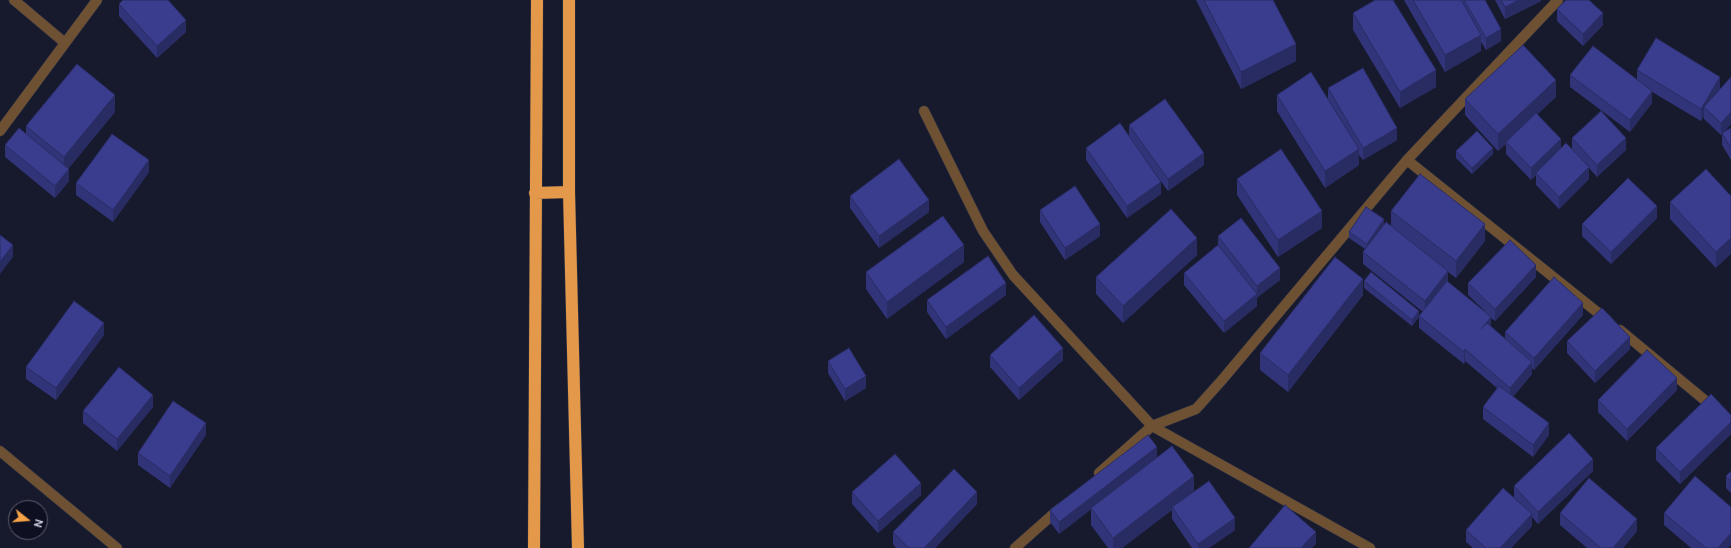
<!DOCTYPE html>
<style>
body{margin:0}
#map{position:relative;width:1731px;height:548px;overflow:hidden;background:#171a2c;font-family:Ubuntu,sans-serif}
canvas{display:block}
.north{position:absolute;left:8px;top:500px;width:40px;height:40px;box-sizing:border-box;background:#0e1022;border:1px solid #5c5e6e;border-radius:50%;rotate:107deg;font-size:11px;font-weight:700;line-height:16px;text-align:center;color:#d0d2e0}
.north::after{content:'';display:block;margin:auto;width:14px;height:18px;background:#f6a247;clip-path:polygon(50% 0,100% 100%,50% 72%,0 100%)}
</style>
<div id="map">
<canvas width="1731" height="548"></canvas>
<div class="north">N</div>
</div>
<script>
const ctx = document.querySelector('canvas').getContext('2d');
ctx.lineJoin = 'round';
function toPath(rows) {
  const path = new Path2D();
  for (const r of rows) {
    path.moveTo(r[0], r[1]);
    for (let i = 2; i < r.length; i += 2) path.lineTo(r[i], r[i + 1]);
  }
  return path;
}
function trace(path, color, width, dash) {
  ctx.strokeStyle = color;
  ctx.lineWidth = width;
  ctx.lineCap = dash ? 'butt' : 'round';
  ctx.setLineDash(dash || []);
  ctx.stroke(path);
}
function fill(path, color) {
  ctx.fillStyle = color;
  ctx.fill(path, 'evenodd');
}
const street = toPath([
 [14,0,65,43],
 [924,111,983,231,1013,275,1152,426,1370,548],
 [0,131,97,0],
 [1407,160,1607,320],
 [1620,330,1731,422],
 [0,451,117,548],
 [1099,473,1152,426,1196,409,1222,380,1407,160,1558,0],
 [1015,548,1059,509]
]);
const highway = toPath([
 [569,0,569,192,578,548],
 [535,193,569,192],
 [534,548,537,0]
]);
const wall = toPath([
 [1196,0,1273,0,1296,61,1241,89],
 [1404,0,1485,0,1501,41,1486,50,1481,42,1481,51,1445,72],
 [1495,0,1541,0,1541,1,1505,19],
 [119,4,186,32,157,58,119,16],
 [1557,9,1603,25,1583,46,1557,21],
 [1353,13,1436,87,1400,108,1353,30],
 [1637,70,1720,89,1731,77,1731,124,1725,131,1731,128,1731,160,1722,145,1722,134,1721,135,1704,119,1704,116,1701,121,1652,92,1652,103,1630,132,1570,87,1570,75,1637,79],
 [1328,88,1397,140,1363,160,1359,155,1359,165,1325,188,1277,111,1277,95,1328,100],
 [1556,97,1537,114,1561,148,1572,149,1572,138,1626,150,1597,177,1589,168,1589,179,1559,209,1536,185,1536,175,1531,180,1506,154,1506,144,1498,151,1465,115,1465,99],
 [115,112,68,169,69,181,55,198,5,157,5,145,26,134,26,126],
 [1129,125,1204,165,1168,191,1146,161,1161,194,1127,218,1086,160,1086,148,1129,136],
 [1456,151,1493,154,1472,174,1456,158],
 [149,172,113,222,76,195,76,183],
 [1237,179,1322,228,1278,257,1237,195],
 [850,196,929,212,879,248,850,208],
 [1731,196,1716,268,1670,219,1670,202],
 [1040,210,1100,236,1065,260,1040,222],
 [1391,211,1485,241,1456,278,1448,272,1448,282,1486,312,1468,295,1468,283,1536,277,1495,321,1491,318,1491,327,1505,339,1505,332,1583,315,1534,370,1532,368,1532,374,1513,397,1549,435,1533,457,1483,419,1483,407,1497,388,1465,361,1464,364,1419,328,1419,317,1412,326,1364,288,1364,281,1419,316,1423,312,1363,264,1363,252,1365,249,1349,238,1349,232,1384,225,1391,226],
 [1657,218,1611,264,1582,236,1582,224],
 [1218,236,1280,280,1257,297,1257,306,1224,333,1184,285,1184,273,1218,245],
 [1197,255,1123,323,1096,294,1096,277],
 [964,262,887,319,866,289,866,272],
 [1006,295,946,339,927,312,927,300],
 [1363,295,1288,392,1260,370,1260,353],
 [104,335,56,400,26,379,26,367],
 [1567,341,1630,349,1595,383,1567,353],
 [990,355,1063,360,1019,400,990,367],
 [828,361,866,388,845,401,828,373],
 [1677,390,1627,441,1598,412,1598,400],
 [153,407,117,451,83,423,83,411],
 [1731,415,1731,434,1680,484,1656,460,1656,448],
 [206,435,170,488,138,465,138,453],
 [1157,458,1235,530,1209,548,1192,548,1172,519,1172,510,1122,548,1108,548,1091,525,1091,509,1059,534,1050,522,1050,510],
 [1593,471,1538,524,1532,517,1532,526,1511,548,1473,548,1466,542,1466,530,1514,498,1514,486],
 [1731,471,1731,493,1726,488,1726,476],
 [852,492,921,495,878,533,852,504],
 [977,504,935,548,896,548,893,544,893,532],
 [1731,507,1731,545,1728,548,1691,548,1664,525,1664,513],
 [1560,513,1637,531,1623,548,1587,548,1560,525]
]);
const shadedWall = toPath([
 [1519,0,1541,0,1541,1,1505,19,1505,7],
 [1603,13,1603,25,1583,46,1583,34],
 [186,20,186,32,157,58,157,46],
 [1501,29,1501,41,1486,50,1486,38],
 [1481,35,1481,51,1445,72,1445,55],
 [1296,44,1296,61,1241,89,1241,72],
 [1436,70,1436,87,1400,108,1400,92],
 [1720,77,1720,89,1704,107,1704,116,1701,121,1701,109],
 [1556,80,1556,97,1507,143,1506,142,1506,144,1498,151,1498,134],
 [1652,91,1652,103,1630,132,1630,120],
 [115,95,115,112,64,174,64,157],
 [1731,112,1731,124,1721,135,1721,123],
 [1397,128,1397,140,1363,160,1363,148],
 [1626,138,1626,150,1597,177,1597,165],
 [1561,139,1561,151,1536,173,1536,175,1531,180,1531,168],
 [1493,148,1493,154,1472,174,1472,168],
 [1359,149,1359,165,1325,188,1325,171],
 [1204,153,1204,165,1168,191,1168,179],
 [149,160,149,172,113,222,113,210],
 [1589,167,1589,179,1559,209,1559,197],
 [69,169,69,181,55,198,55,186],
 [1161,182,1161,194,1127,218,1127,206],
 [929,200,929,212,879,248,879,236],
 [1657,206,1657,218,1611,264,1611,252],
 [1322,211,1322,228,1278,257,1278,240],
 [1384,219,1384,225,1367,250,1367,244],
 [1100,224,1100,236,1065,260,1065,248],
 [1485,224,1485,241,1456,278,1456,261],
 [1197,238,1197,255,1123,323,1123,306],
 [1731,238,1731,254,1716,268,1716,252],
 [13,245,13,257,0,274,0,262],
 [964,245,964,262,887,319,887,302],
 [1536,265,1536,277,1495,321,1495,309],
 [1280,268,1280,280,1257,298,1257,286],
 [1448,271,1448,283,1425,313,1425,301],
 [1363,279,1363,295,1288,392,1288,375],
 [1006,283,1006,295,946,339,946,327],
 [1257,294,1257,306,1224,333,1224,321],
 [1583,303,1583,315,1534,370,1534,358],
 [1419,311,1419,317,1412,326,1412,320],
 [1491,317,1491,329,1481,329],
 [104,323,104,335,56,400,56,388],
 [1630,337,1630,349,1595,383,1595,371],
 [1063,348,1063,360,1019,400,1019,388],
 [1465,349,1465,361,1464,364,1464,352],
 [1532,362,1532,374,1510,400,1510,388],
 [866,376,866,388,845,401,845,389],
 [1677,378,1677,390,1627,441,1627,429],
 [153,395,153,407,117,451,117,439],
 [1731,422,1731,434,1680,484,1680,472],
 [206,423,206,435,170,488,170,476],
 [1549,423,1549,435,1533,457,1533,445],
 [1157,447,1157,459,1059,534,1059,522],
 [1593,459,1593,471,1538,524,1538,512],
 [1194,476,1194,493,1172,507,1172,510,1122,548,1113,548,1113,538],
 [921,483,921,495,878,533,878,521],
 [977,492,977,504,935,548,924,548],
 [1532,514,1532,526,1511,548,1500,548],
 [1235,518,1235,530,1209,548,1198,548,1198,544],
 [1637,519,1637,531,1623,548,1613,548],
 [1316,532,1316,544,1312,548,1301,548],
 [1731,533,1731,545,1728,548,1718,548]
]);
const building = toPath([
 [123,0,168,0,186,20,157,46,119,4,123,0],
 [1204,0,1273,0,1296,44,1241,72,1204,0],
 [1375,0,1393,0,1436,70,1400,92,1353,13,1375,0],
 [1413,0,1461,0,1481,35,1445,55,1413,0],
 [1464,0,1485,0,1501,29,1486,38,1464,0],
 [1501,0,1519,0,1505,7,1501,0],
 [1566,0,1589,0,1603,13,1583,34,1557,9,1566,0],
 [1656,38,1720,77,1701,109,1637,70,1656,38],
 [1523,45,1556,80,1498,134,1465,99,1523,45],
 [1593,46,1652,91,1630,120,1570,75,1593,46],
 [77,64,115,95,64,157,26,126,77,64],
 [1363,68,1397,128,1363,148,1328,88,1363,68],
 [1311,72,1359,149,1325,171,1277,95,1311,72],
 [1731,77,1731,112,1721,123,1704,107,1731,77],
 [1165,99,1204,153,1168,179,1129,125,1165,99],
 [1601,111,1626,138,1597,165,1572,138,1601,111],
 [1536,113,1561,139,1531,168,1506,142,1536,113],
 [1120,123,1161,182,1127,206,1086,148,1120,123],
 [19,128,69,169,55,186,5,145,19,128],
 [1731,128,1731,148,1722,133,1731,128],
 [1477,131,1493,148,1472,168,1456,151,1477,131],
 [112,134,149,160,113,210,76,183,112,134],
 [1566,143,1589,167,1559,197,1536,173,1566,143],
 [1281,149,1322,211,1278,240,1237,179,1281,149],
 [899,159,929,200,879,236,850,196,899,159],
 [1706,169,1731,196,1731,238,1716,252,1670,202,1706,169],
 [1420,174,1485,224,1456,261,1391,211,1420,174],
 [1628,178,1657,206,1611,252,1582,224,1628,178],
 [1075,186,1100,224,1065,248,1040,210,1075,186],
 [1366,207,1384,219,1367,244,1349,232,1366,207],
 [1171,209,1197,238,1123,306,1096,277,1171,209],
 [943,216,964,245,887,302,866,272,943,216],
 [1241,218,1280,268,1257,286,1218,236,1241,218],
 [1386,222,1448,271,1425,301,1363,252,1386,222],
 [0,235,13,245,0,262,0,235],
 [1510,240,1536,265,1495,309,1468,283,1510,240],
 [1218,245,1257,294,1224,321,1184,273,1218,245],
 [988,256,1006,283,946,327,927,300,988,256],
 [1335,257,1363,279,1288,375,1260,353,1335,257],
 [1371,272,1419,311,1412,320,1364,281,1371,272],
 [1554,277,1583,303,1534,358,1505,332,1554,277],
 [1447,281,1491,317,1481,329,1487,323,1532,362,1510,388,1465,349,1464,352,1419,316,1447,281],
 [74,301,104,323,56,388,26,367,74,301],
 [1602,308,1630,337,1595,371,1567,341,1602,308],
 [1034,315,1063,348,1019,388,990,355,1034,315],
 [849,348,866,376,845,389,828,361,849,348],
 [1647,350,1677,378,1627,429,1598,400,1647,350],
 [119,367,153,395,117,439,83,411,119,367],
 [1499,386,1549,423,1533,445,1483,407,1499,386],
 [1711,394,1731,415,1731,422,1680,472,1656,448,1711,394],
 [173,401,206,423,170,476,138,453,173,401],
 [1569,433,1593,459,1538,512,1514,486,1569,433],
 [1148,435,1157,447,1059,522,1050,510,1148,435],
 [1172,446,1194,476,1113,538,1091,508,1172,446],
 [895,454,921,483,878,521,852,492,895,454],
 [954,469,977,492,924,548,909,548,893,532,954,469],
 [1731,471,1731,481,1726,476,1731,471],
 [1695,476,1731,507,1731,533,1718,548,1706,548,1664,513,1695,476],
 [1589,478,1637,519,1613,548,1601,548,1560,513,1589,478],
 [1209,481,1235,518,1198,544,1172,507,1209,481],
 [1503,488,1532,514,1500,548,1486,548,1466,530,1503,488],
 [1285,505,1316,532,1301,548,1249,548,1285,505]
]);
trace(street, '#313445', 11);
trace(highway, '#313445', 13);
trace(street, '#6e5033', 10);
trace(highway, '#e3984a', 12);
fill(wall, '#323479');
fill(shadedWall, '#292b63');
fill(building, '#3a3d8d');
trace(building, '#292b63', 1);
</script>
